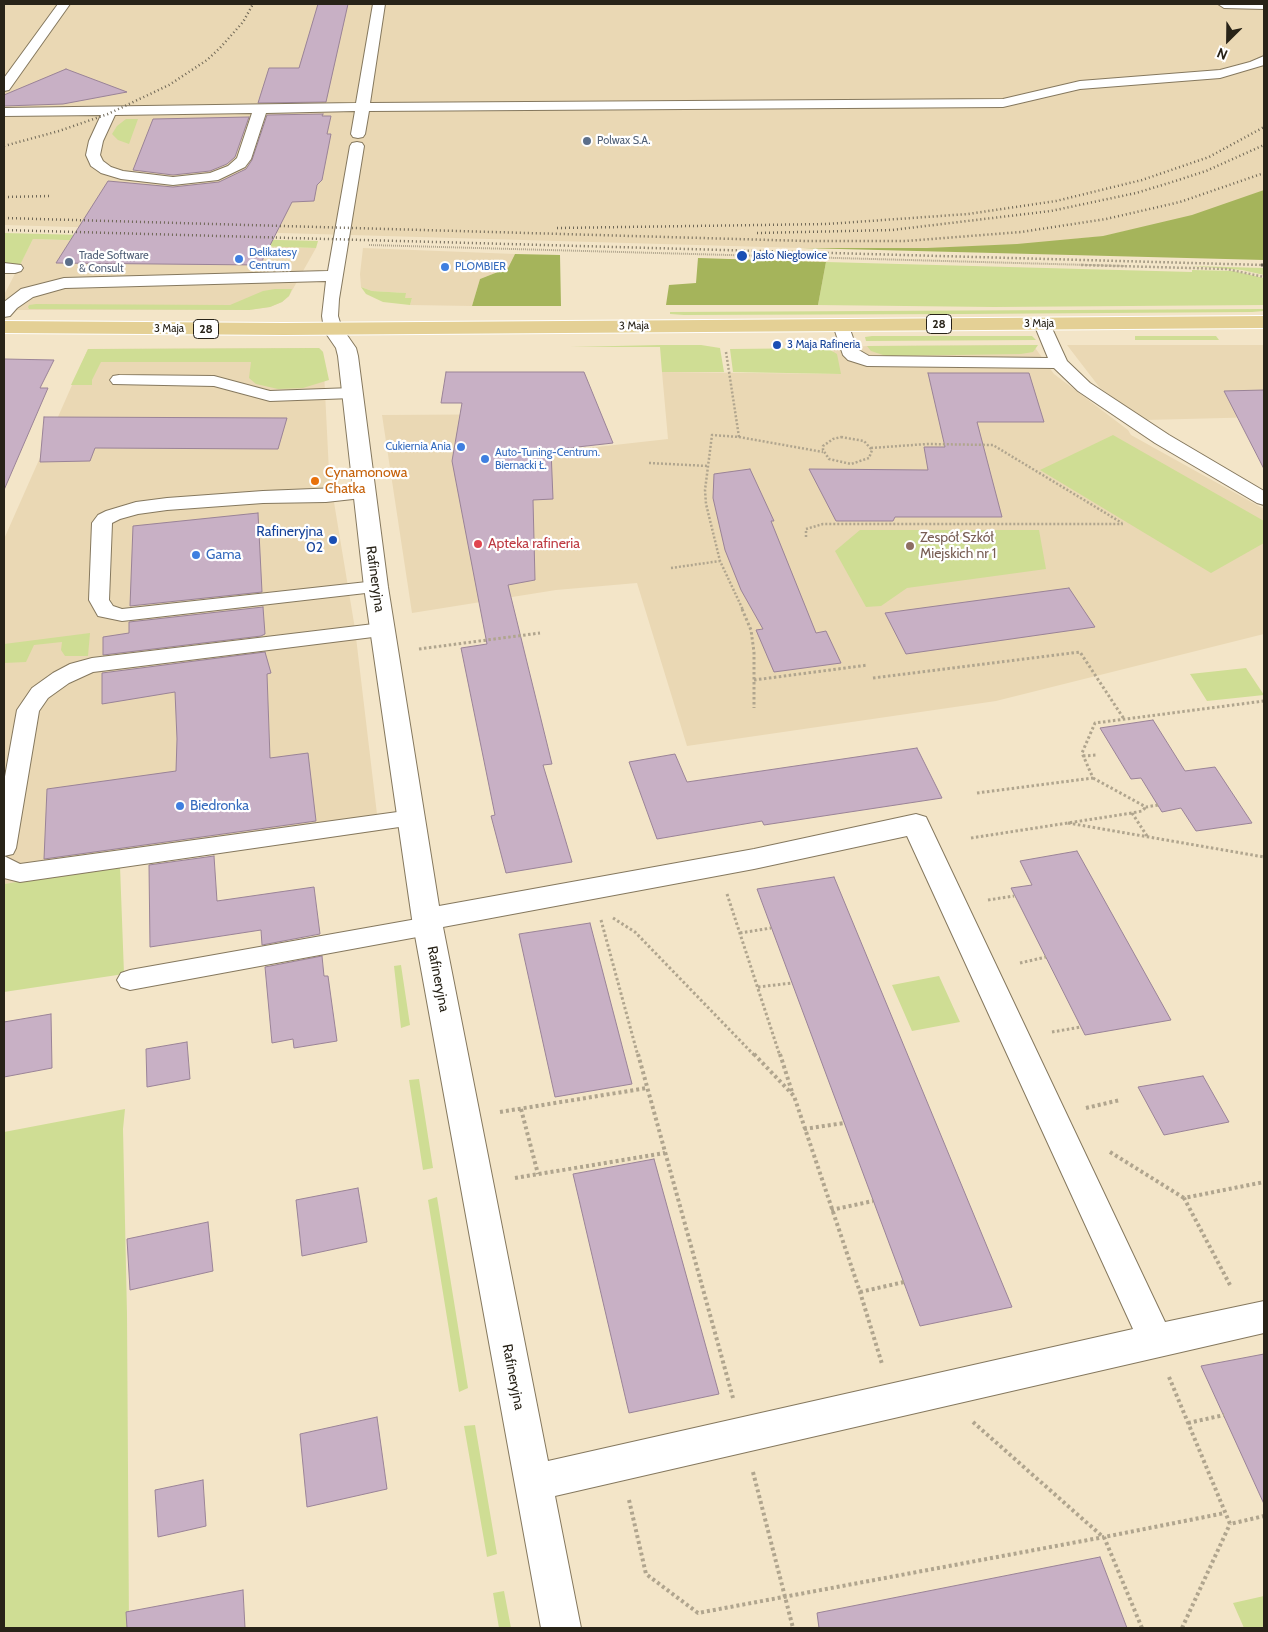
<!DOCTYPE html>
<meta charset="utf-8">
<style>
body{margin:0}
#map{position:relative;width:1268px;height:1632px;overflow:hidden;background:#f3e5c8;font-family:Cabin,sans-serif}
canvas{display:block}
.frame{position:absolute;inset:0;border:5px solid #282318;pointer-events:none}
.north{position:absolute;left:1203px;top:15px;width:50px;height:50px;-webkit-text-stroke:4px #fff;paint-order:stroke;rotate:203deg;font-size:14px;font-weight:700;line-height:20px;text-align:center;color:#282318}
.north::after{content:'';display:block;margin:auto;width:18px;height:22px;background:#282318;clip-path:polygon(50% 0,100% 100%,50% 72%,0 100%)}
</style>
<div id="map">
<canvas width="1268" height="1632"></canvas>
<div class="frame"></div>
<div class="north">N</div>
</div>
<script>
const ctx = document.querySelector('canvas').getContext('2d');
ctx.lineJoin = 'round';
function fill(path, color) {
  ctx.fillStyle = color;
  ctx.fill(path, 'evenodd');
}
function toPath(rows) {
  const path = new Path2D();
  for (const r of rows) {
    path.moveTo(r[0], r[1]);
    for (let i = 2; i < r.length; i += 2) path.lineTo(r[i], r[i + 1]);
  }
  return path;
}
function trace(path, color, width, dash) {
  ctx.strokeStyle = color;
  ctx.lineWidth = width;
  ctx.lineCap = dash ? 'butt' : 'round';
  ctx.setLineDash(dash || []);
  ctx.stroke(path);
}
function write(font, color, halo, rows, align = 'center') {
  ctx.font = font + ' Cabin,sans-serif';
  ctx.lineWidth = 4.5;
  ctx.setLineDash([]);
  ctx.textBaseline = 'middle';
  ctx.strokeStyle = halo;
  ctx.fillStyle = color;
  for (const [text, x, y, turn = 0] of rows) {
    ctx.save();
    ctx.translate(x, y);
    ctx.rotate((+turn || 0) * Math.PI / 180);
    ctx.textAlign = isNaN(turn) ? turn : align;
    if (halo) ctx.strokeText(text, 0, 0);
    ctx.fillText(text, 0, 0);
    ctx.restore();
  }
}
const built = toPath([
 [4,4,1264,4,1264,191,1193,216,1104,236,1018,245,928,249,801,248,4,225],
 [33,239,316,248,289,296,282,302,270,307,249,310,4,310,4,295],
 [363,248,515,254,508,268,480,279,472,306,410,305,412,298,404,298,405,293,372,291,361,287,360,274],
 [1033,345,1054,374,1128,430,1131,435,1264,509,1264,634,996,701,687,746,637,583,556,590,412,613,382,415,553,414,552,452,668,439,662,372,840,374,833,351,829,349,867,346],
 [1067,345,1264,345,1264,417,1145,420,1100,388],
 [319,348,323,352,329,472,355,629,379,831,4,884,4,539,88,349]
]);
const green = toPath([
 [126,119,138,119,129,144,118,140,112,134,117,126],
 [4,233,318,241,316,248,33,239,20,265,4,265],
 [826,262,1192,272,1192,270,1233,271,1264,278,1264,305,994,307,818,305],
 [1190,266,1264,268,1264,275,1242,270],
 [361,287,372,291,406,293,405,298,412,298,410,305,383,302,366,294],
 [275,289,292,289,289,296,282,302,270,307,249,310,29,309,28,307,29,305,36,304,230,305,263,291],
 [1264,309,1264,311,1252,312,963,314,684,315,670,314,670,312],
 [872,336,1032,336,1036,340,866,341,865,337],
 [1135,336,1216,336,1219,340,1135,340],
 [660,345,701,345,720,348,724,372,662,372,660,347,570,347],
 [1038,345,1033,352,1021,354,886,356,871,351,867,346],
 [319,348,323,352,329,380,303,388,278,389,256,384,249,378,251,362,101,362,92,380,92,385,71,385,88,349],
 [827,348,837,354,841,374,733,372,730,349],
 [1113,435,1264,521,1264,543,1211,573,1040,470],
 [860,530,1039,530,1046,569,907,588,881,606,866,607,835,551],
 [90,633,88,656,65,656,61,650,62,642,34,645,26,662,4,663,4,644],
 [1246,668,1264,695,1207,701,1190,674],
 [120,866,124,974,4,992,4,884],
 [401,965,410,1025,401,1028,394,966],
 [939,976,960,1022,912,1031,892,985],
 [419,1079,433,1168,423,1170,409,1080],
 [125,1109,123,1129,127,1314,129,1628,4,1628,4,1132],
 [437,1197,468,1388,459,1392,428,1200],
 [475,1425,497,1554,487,1557,464,1426],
 [504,1591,511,1628,499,1628,493,1593],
 [1264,1596,1264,1628,1244,1628,1233,1603]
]);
const forest = toPath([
 [1264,190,1264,260,801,248,927,248,1017,244,1103,236,1192,215],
 [515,254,560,255,561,306,472,306,480,279,508,268],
 [698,258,826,262,818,305,666,305,669,285,696,283]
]);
const building = toPath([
 [318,4,348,4,326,102,258,103,269,68,299,68,318,4],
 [66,69,127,92,63,104,4,106,4,95,66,69],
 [323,114,322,116,331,116,327,134,331,134,322,180,317,185,314,201,292,202,260,265,56,263,108,181,173,187,219,182,246,169,252,160,267,115,323,114],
 [249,117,235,157,227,164,210,171,173,175,133,170,153,119,249,117],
 [4,359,54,360,40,388,48,388,4,490,4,359],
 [446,372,584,372,613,443,551,450,553,499,533,500,535,580,508,585,552,764,543,765,572,862,506,873,491,816,495,815,461,648,487,644,452,461,462,403,441,403,446,372],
 [928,373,1029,373,1044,422,977,422,1002,517,895,517,893,521,836,521,809,469,928,470,924,447,945,447,928,373],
 [1264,390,1264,469,1224,391,1264,390],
 [44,417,287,418,278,449,95,448,90,461,40,462,44,417],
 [750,469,774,521,771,521,816,633,826,631,841,663,774,672,756,630,763,629,741,590,725,550,713,498,714,474,750,469],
 [258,513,262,592,130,606,133,526,258,513],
 [1069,588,1095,627,906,654,885,613,1069,588],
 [263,607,265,634,261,636,103,655,103,637,129,633,129,622,263,607],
 [265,652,271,673,267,674,270,758,308,753,316,821,44,859,47,789,176,771,177,739,175,692,102,704,102,673,265,652],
 [1153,720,1185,771,1215,767,1252,823,1196,831,1181,808,1162,812,1141,778,1131,779,1100,728,1153,720],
 [917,748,942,798,764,825,762,821,657,839,629,762,675,754,687,782,917,748],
 [1077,851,1171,1020,1085,1035,1011,888,1032,885,1020,861,1077,851],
 [214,856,217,901,314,887,320,934,262,945,261,930,150,947,149,865,214,856],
 [834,877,1012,1307,920,1326,757,889,834,877],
 [590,923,632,1084,555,1097,519,934,590,923],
 [322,956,324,976,328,976,337,1041,294,1048,293,1039,272,1043,265,967,322,956],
 [51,1014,52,1068,4,1077,4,1022,51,1014],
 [187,1042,190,1079,147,1087,146,1049,187,1042],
 [1203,1076,1229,1122,1164,1135,1138,1087,1203,1076],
 [654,1159,719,1394,629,1413,573,1174,654,1159],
 [358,1188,367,1242,302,1256,296,1200,358,1188],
 [208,1222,213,1271,130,1290,127,1239,208,1222],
 [1264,1354,1264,1504,1201,1366,1264,1354],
 [377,1417,387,1489,307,1507,300,1434,377,1417],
 [203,1480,206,1526,158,1537,155,1490,203,1480],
 [1100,1557,1127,1628,819,1628,817,1613,1100,1557],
 [243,1590,245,1628,127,1628,126,1612,243,1590]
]);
const pathFar3 = toPath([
 [369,245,1125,266]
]);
const pathFar2 = toPath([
 [1081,265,1227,269,1264,277],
 [726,352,739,437,712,435,705,490,706,504,720,561,743,610],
 [739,437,823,452],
 [841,437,864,441,872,450,869,458,851,464,829,459,823,450,823,446,833,439,841,437],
 [871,448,927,444,993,445,1122,523],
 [649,463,708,466],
 [806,537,806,529,823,524,1123,524],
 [671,568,720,561]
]);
const pathFar1 = toPath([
 [742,609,751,630,754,652,754,708],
 [419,649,540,633],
 [873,678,1080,652,1124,719],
 [754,680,868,665],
 [1083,756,1097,755],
 [1093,778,1146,807,1158,805],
 [977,793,1093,778,1082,753,1095,723,1264,701],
 [1132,813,1147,836],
 [1068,823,1264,857],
 [971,838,1132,813,1142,811,1146,807],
 [727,894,780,1056],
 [988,900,1014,896],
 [613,918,635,932,755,1056],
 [601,920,638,1056],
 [740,933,771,928],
 [1020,963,1046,957],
 [758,987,792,983],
 [1052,1032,1081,1027]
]);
const path = toPath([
 [638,1054,733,1398],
 [754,1054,794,1096,860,1292,882,1364],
 [780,1054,793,1095],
 [1086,1108,1120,1100],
 [521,1109,538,1174],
 [500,1112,647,1088],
 [804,1129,844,1123],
 [1110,1152,1184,1198],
 [515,1178,665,1153],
 [831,1210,873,1201],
 [1230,1285,1184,1198,1264,1182],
 [860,1292,904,1282],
 [1169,1377,1230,1524,1264,1516],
 [973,1422,1103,1537],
 [1188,1423,1224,1415],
 [753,1472,793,1628],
 [629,1500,646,1574,698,1613,1104,1537],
 [1142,1628,1104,1537,1225,1513],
 [1182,1628,1230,1524]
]);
const service = toPath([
 [58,4,70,4,9,90,4,91,4,78,58,4],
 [373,4,385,4,370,103,1003,99,1080,81,1220,70,1250,62,1264,56,1264,65,1220,78,1080,89,1003,107,369,111,365,134,363,137,358,138,353,137,351,134,355,111,266,113,251,159,245,167,218,180,173,185,121,179,101,173,91,166,86,155,89,141,101,115,4,116,4,108,356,103,373,4],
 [252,113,237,158,228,166,210,173,173,177,123,171,111,167,103,161,100,155,103,141,115,115,252,113],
 [1218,4,1264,4,1264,9,1224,8,1218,4],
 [357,142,362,143,364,146,339,299,338,316,342,329,339,333,333,334,327,333,324,329,322,316,326,281,65,288,33,297,17,308,10,316,4,317,4,302,21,289,64,278,328,271,350,146,352,143,357,142],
 [4,263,21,265,23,268,21,271,15,273,4,273,4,263],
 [1042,319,1048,320,1050,324,1067,361,1090,383,1169,435,1264,491,1264,505,1257,503,1155,443,1078,391,1054,368,867,366,848,360,843,355,833,325,835,321,847,321,857,349,869,356,1048,358,1034,324,1036,320,1042,319],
 [119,375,214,376,270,391,352,388,358,389,361,393,358,397,352,398,270,401,214,386,113,384,110,380,113,376,119,375],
 [364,487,371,489,374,493,371,497,326,502,263,503,167,510,138,514,120,519,112,523,109,600,113,606,122,609,376,581,383,583,386,587,383,591,122,621,98,616,89,600,92,523,98,515,106,511,136,502,167,498,263,491,364,487],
 [382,623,389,625,393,630,389,635,93,672,69,683,48,698,39,711,16,848,13,854,4,856,20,864,412,810,420,812,424,818,420,824,20,882,4,878,4,782,17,710,32,688,53,673,70,664,92,658,382,623],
 [428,917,437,919,441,926,437,933,428,935,130,990,121,987,117,980,121,973,130,970,428,917]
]);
const minor = toPath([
 [333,323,340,325,356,348,358,356,388,587,439,906,754,849,916,814,926,817,1165,1322,1264,1301,1264,1333,555,1496,581,1628,541,1628,412,919,364,587,338,356,336,348,323,329,326,325,333,323],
 [907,836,1133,1329,548,1461,443,927,754,869,907,836]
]);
const primary = toPath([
 [1264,316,1264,328,284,335,4,333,4,321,284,323,1264,316]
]);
const railFar1 = toPath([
 [4,146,59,131,108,114,169,85,207,60,220,48,243,22,253,4],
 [4,197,50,196],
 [4,218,806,241,906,241,1021,232,1106,219,1180,202,1264,173],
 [557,228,827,224,968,214,1056,201,1142,180,1209,157,1264,127],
 [4,230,1264,265],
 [757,233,892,230,1051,211,1136,193,1169,183,1206,171,1264,145]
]);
const rail = toPath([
 [1261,265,1264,265]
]);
const markers = [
 [587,141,5,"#5c6f8a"],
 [742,256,6,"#1a4fb4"],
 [239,259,5,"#3f7fe0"],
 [69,262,5,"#5c6f8a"],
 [445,267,5,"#3f7fe0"],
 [777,345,5,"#1a4fb4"],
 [461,447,5,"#3f7fe0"],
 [485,459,5,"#3f7fe0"],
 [315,481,5,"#e8710a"],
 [333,540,5,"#1a4fb4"],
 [478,544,5,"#e0444e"],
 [910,546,5,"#8d6e63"],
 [196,555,5,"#3f7fe0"],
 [180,806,5,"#3f7fe0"]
];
const farServicenames = [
 ["Polwax S.A.",597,141],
 ["Trade Software",79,256],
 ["& Consult",79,269]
];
const farShopnames = [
 ["Delikatesy",249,253],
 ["Centrum",249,266],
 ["PLOMBIER",455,267],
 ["Cukiernia Ania",451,447,"right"],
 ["Auto-Tuning-Centrum.",495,453],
 ["Biernacki Ł.",495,466]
];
const farTransitnames = [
 ["Jasło Niegłowice",753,256],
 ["3 Maja Rafineria",787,345]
];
const farStreetnames = [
 ["3 Maja",1039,324],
 ["3 Maja",634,326,-1],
 ["3 Maja",169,329]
];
const shields = [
 [939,324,25],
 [206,329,25]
];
const shieldNames = [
 ["28",939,324],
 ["28",206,329]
];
const foodNames = [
 ["Cynamonowa",325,473],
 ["Chatka",325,489]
];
const transitNames = [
 ["Rafineryjna",323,532],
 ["02",323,548]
];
const educationNames = [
 ["Zespół Szkół",920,538],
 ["Miejskich nr 1",920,554]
];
const healthNames = [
 ["Apteka rafineria",488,544]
];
const shopNames = [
 ["Gama",206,555],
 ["Biedronka",190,806]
];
const streetNames = [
 ["Rafineryjna",375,579,82],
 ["Rafineryjna",438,979,79],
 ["Rafineryjna",513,1377,79]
];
fill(built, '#ead8b4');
fill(green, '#cfdd94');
fill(forest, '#a5b45b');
fill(building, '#c8b0c5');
trace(building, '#9a8397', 1);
trace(service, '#85785e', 2);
trace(minor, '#85785e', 2);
trace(primary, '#fff', 2);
trace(pathFar3, '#b0a58e', 2, [1, 1]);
trace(pathFar2, '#b0a58e', 2.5, [2, 2]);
trace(pathFar1, '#b0a58e', 3, [2.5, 2.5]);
trace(path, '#b0a58e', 4, [3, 3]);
fill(service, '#fff');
fill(minor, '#fff');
fill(primary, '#e4d095');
trace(railFar1, '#6e6655', 2.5, [1, 3]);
trace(rail, '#6e6655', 3, [2, 4]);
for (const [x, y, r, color] of markers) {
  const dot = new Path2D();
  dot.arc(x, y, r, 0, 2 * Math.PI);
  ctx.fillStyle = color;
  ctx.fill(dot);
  trace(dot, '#fff', 2);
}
write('11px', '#4e5e75', '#fff', farServicenames, 'left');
write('11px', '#366cbe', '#fff', farShopnames, 'left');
write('11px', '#164399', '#fff', farTransitnames, 'left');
write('11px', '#282318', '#fff', farStreetnames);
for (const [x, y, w] of shields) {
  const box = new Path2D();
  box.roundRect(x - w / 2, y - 9.5, w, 19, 4);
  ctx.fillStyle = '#fff';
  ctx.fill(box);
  trace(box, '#282318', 1);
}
write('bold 12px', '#282318', null, shieldNames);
write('14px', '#c56008', '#fff', foodNames, 'left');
write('14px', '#164399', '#fff', transitNames, 'right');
write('14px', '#785e54', '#fff', educationNames, 'left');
write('14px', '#be3a42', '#fff', healthNames, 'left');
write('14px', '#366cbe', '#fff', shopNames, 'left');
write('14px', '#282318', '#fff', streetNames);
</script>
